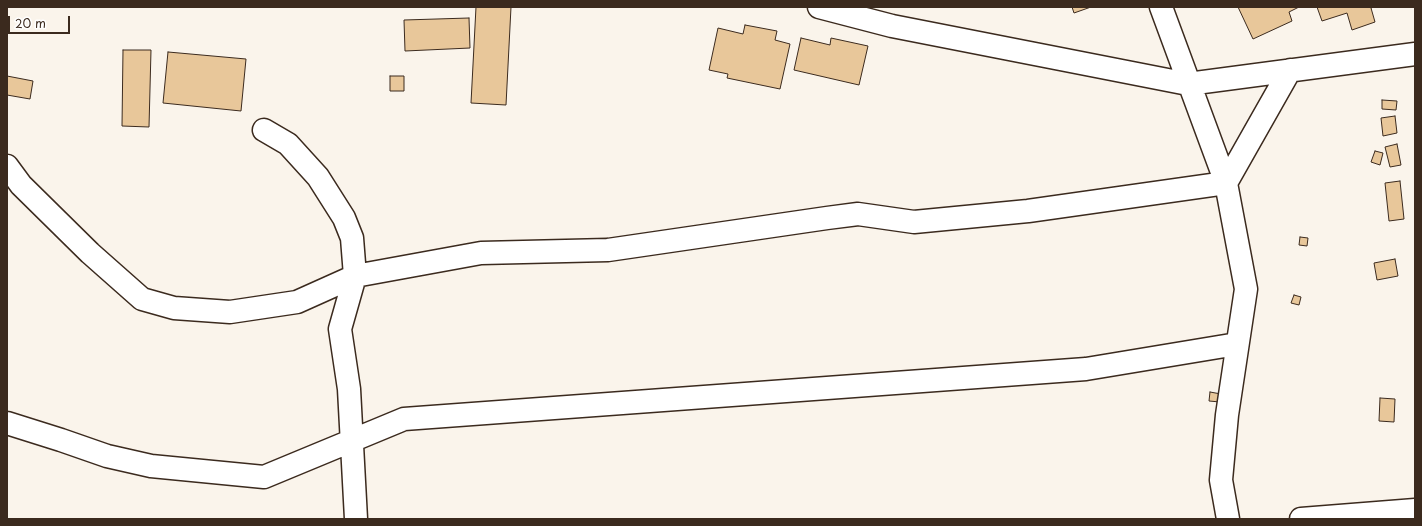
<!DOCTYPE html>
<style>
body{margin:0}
#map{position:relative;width:1422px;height:526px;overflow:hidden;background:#faf4eb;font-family:"Playpen Sans",sans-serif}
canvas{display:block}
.frame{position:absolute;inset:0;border:8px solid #3b2a1e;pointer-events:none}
.scale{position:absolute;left:8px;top:16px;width:62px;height:18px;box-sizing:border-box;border:2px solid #3b2a1e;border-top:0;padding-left:5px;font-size:12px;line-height:14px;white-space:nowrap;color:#3b2a1e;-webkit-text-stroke:3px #fff;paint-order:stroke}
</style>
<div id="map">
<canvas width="1422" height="526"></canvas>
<div class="frame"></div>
<div class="scale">20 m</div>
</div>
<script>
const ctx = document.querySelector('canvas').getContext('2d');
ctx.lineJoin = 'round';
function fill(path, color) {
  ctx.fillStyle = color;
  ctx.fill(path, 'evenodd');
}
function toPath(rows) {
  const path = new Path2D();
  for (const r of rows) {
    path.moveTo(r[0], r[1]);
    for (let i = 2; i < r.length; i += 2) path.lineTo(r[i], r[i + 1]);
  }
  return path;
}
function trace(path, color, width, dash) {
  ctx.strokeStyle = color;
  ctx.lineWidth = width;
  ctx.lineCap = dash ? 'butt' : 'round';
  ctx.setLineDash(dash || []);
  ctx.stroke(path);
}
const building = toPath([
 [476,7,511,7,506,105,471,103,476,7],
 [1072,7,1091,7,1074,13,1072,7],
 [1238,7,1299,7,1289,12,1292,21,1253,39,1238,7],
 [1317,7,1374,7,1371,8,1375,22,1352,30,1347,13,1322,21,1317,7],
 [469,18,470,48,405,51,404,20,469,18],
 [745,25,777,31,775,40,790,44,780,89,727,78,728,74,709,70,718,28,743,34,745,25],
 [801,38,830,45,831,38,868,46,859,85,794,70,801,38],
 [123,50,151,50,149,127,122,126,123,50],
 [168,52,246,59,241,111,163,103,168,52],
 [7,76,33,81,30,99,7,95,7,76],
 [390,76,404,76,404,91,390,91,390,76],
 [1382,100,1397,101,1396,110,1382,109,1382,100],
 [1395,116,1397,133,1383,136,1381,118,1395,116],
 [1397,144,1401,165,1390,167,1385,147,1397,144],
 [1375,151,1383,153,1380,165,1371,162,1375,151],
 [1400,181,1404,219,1389,221,1385,183,1400,181],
 [1300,237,1308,238,1307,246,1299,245,1300,237],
 [1395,259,1398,276,1377,280,1374,263,1395,259],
 [1294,295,1301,297,1299,305,1291,303,1294,295],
 [1210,392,1221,394,1220,402,1209,401,1210,392],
 [1380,398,1395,399,1394,422,1379,421,1380,398]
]);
const minor = toPath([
 [819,7,892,26,1188,84,1415,54],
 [1161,7,1226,183,1246,289,1227,415,1221,480,1228,519],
 [264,130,288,144,318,177,344,218,352,238,355,276,340,329,349,389,356,519],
 [7,166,21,185,90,253,142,299,174,308,230,312,297,302,355,276,481,253,608,250,827,218,858,214,914,222,1028,211,1226,183,1290,70],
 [7,423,61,440,107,456,151,466,264,477,404,419,1086,369,1237,344],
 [1301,519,1415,510]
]);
fill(building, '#e8c79a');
trace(building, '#3b2a1e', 1);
trace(minor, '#3b2a1e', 25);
trace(minor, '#fff', 22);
</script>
